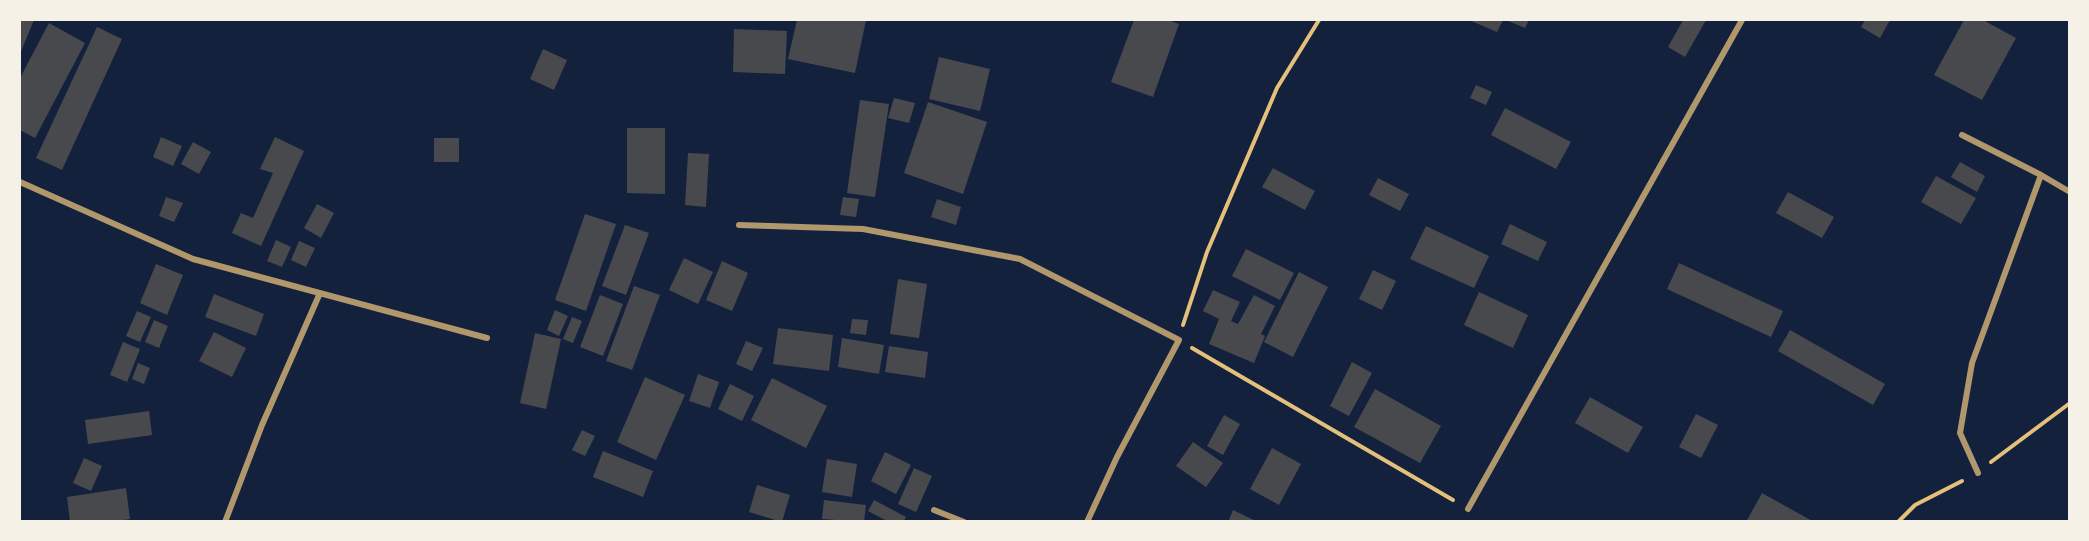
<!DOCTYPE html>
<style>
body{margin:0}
#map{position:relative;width:2089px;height:541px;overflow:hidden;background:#14213d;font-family:"Times New Roman",serif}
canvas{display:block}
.frame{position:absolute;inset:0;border:21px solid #f6f1e7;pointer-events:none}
</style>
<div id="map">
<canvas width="2089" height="541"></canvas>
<div class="frame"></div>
</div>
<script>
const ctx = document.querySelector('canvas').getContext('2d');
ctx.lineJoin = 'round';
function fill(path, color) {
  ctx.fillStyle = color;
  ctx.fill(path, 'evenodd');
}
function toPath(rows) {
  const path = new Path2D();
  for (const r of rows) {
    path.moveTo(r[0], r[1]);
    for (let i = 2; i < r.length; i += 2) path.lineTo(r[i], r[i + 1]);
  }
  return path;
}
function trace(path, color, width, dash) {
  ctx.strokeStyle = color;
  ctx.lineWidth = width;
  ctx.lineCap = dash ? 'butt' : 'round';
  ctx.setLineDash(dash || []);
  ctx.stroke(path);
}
const building = toPath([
 [20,20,34,20,20,54],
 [797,20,866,20,855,73,788,59],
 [1134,20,1168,20,1179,24,1153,97,1111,82],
 [1469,20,1503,20,1497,32],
 [1506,20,1529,20,1525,28],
 [1683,20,1706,20,1685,57,1668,47],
 [1865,20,1890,20,1880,38,1861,27],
 [1964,20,1983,20,2016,38,1982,100,1934,75],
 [49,23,85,43,35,138,20,130,20,78],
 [97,27,122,39,62,170,36,158],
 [734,29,787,31,785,74,733,72],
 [543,49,567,60,554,90,530,79],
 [939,57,990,69,980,111,929,99],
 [1476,85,1492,92,1486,105,1470,98],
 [894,98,915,103,909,123,888,118],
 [860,100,889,104,875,197,847,193],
 [928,102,987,122,963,194,904,173],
 [1505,108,1571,142,1556,169,1491,135],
 [627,128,665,128,665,194,627,193],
 [161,137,182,146,173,166,153,157],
 [275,137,304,151,261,246,232,233,241,213,253,218,273,173,260,169],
 [434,138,459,138,459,162,434,162],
 [193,142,211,152,199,174,181,164],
 [688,153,709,154,706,207,685,205],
 [1960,162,1985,176,1977,192,1951,177],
 [1273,168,1315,191,1305,210,1262,187],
 [1936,176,1976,198,1961,224,1921,202],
 [1378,178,1409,194,1400,211,1369,195],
 [1788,192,1834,217,1822,238,1776,213],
 [166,197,183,203,174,222,159,216],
 [843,197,859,199,856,217,840,215],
 [937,199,961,207,956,225,931,217],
 [317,204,334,213,321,238,304,228],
 [585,214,616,224,586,311,555,300],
 [1510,224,1547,242,1538,261,1501,244],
 [625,225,649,233,626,295,602,286],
 [1426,226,1489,256,1474,288,1410,259],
 [276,240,291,247,282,267,267,261],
 [299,241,315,248,306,267,291,260],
 [1246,249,1294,273,1280,300,1232,276],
 [684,258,713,272,698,304,669,290],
 [722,261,748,273,732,311,706,300],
 [1679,263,1783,311,1771,337,1667,289],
 [156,264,183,275,167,315,140,303],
 [1373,270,1396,281,1382,310,1359,299],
 [1299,272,1328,287,1293,357,1264,342],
 [898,279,927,284,919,338,890,334],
 [634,286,660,295,632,370,606,361],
 [1213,290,1240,302,1231,321,1238,324,1254,295,1275,306,1261,334,1265,336,1254,363,1209,344,1219,319,1203,311],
 [1479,292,1528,315,1513,348,1464,325],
 [214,294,264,314,256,336,205,317],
 [600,295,623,304,603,356,580,347],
 [555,310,568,316,559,336,547,330],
 [137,311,151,317,140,342,126,336],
 [572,317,582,321,573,343,563,339],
 [852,319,868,320,866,335,850,333],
 [154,320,168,326,159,348,145,342],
 [778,328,833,335,829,371,773,364],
 [1790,330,1885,384,1873,405,1778,351],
 [214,332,246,348,232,377,199,361],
 [535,333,561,339,546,409,520,403],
 [842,338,884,345,879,374,838,367],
 [746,341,763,348,752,371,736,364],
 [123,342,140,349,127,382,110,375],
 [889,346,928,352,925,378,885,372],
 [1352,362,1372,373,1349,416,1330,406],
 [138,363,150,368,144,384,132,379],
 [698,374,719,382,710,408,689,401],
 [645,377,685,395,656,460,617,442],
 [772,378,827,406,806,448,751,420],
 [730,384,754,396,742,421,718,409],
 [1375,389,1441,426,1420,463,1354,427],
 [1590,397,1643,427,1628,453,1575,423],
 [149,411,152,435,88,444,85,420],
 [1696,414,1718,425,1701,458,1679,447],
 [1224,415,1240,424,1223,455,1207,446],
 [582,430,595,436,585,456,572,450],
 [1193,442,1223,463,1206,487,1176,466],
 [1272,448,1301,464,1279,505,1250,489],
 [603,451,653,471,643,497,593,477],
 [885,452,911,465,896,494,871,481],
 [84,458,102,466,91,491,73,483],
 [827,459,857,464,852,497,822,492],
 [914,468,932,476,916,512,898,504],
 [757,485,790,495,782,522,749,512],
 [126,488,130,519,109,522,70,522,67,497],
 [1762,493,1814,522,1746,522],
 [824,500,866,505,864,522,822,519],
 [874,500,906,517,903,522,889,522,868,511],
 [1233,510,1258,522,1228,522]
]);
const path = toPath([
 [1183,325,1207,252,1277,88,1319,20],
 [1192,348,1453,500],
 [1991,462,2070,403],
 [1898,522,1915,505,1962,481]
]);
const minor = toPath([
 [1962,135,2041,175,2070,192],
 [20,182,193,259,487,338],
 [739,225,863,229,1020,259,1179,340,1117,457,1087,522],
 [1978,473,1960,433,1972,363,2041,175],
 [1468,509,1742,20],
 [934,510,964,522],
 [225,522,262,425,320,293]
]);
fill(building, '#48494c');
trace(path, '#e5c07b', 4);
trace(minor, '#b1986c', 6);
</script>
